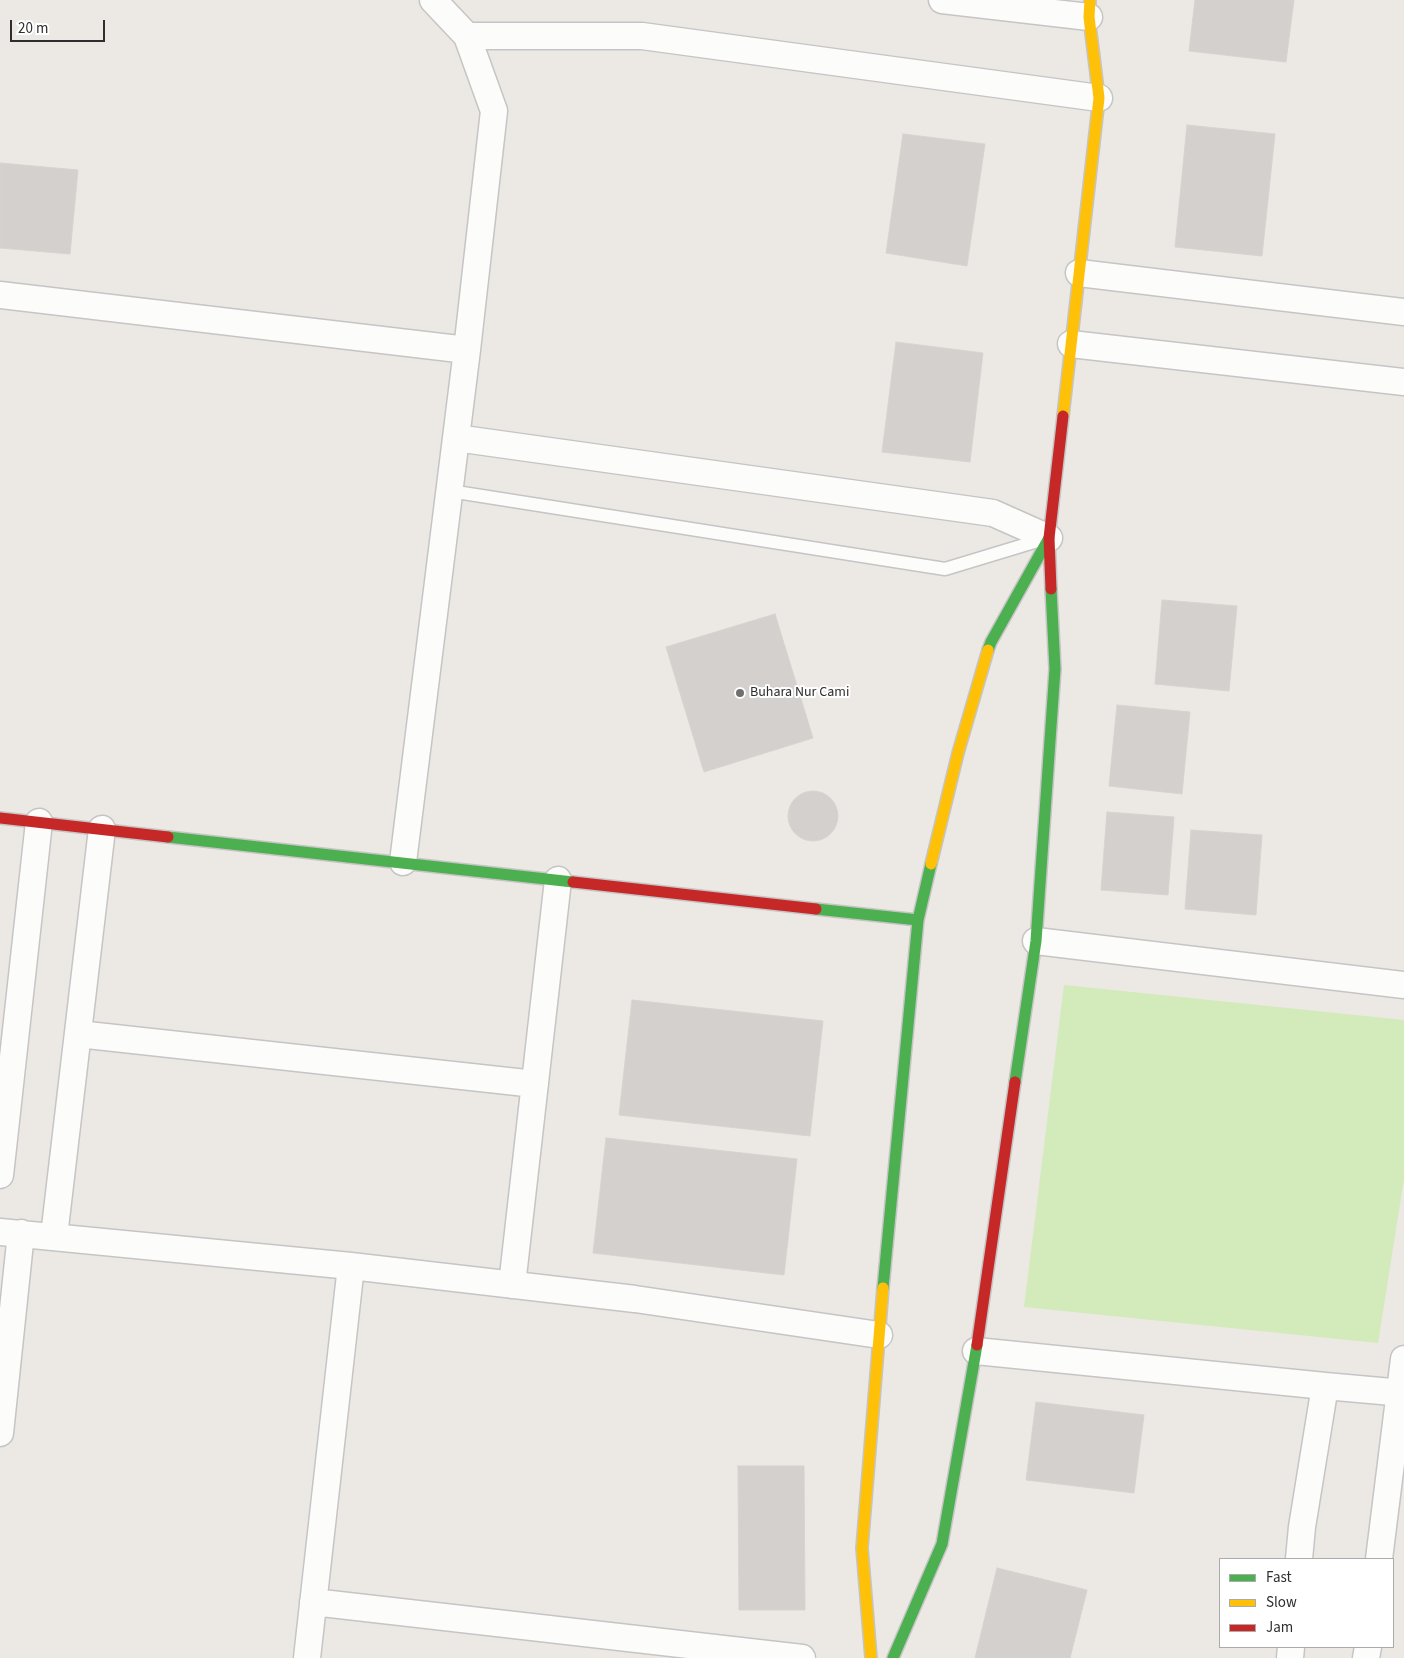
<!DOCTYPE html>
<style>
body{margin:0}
#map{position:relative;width:1404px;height:1658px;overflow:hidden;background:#ece8e4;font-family:"Source Sans 3",sans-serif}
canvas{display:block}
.legend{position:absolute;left:1219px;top:1558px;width:175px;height:90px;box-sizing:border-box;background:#fff;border:1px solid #ababab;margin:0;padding:6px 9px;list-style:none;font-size:15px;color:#2e2e2e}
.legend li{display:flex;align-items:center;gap:10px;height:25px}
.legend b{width:25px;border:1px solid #ababab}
.scale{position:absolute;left:10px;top:20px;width:95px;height:22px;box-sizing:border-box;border:2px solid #2e2e2e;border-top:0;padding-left:6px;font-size:15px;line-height:18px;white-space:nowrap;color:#2e2e2e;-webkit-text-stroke:4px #fff;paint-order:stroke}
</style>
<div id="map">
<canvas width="1404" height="1658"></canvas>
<ul class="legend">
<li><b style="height:6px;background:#4caf50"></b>Fast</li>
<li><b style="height:6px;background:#ffc107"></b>Slow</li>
<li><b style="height:6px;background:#c62828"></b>Jam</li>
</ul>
<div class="scale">20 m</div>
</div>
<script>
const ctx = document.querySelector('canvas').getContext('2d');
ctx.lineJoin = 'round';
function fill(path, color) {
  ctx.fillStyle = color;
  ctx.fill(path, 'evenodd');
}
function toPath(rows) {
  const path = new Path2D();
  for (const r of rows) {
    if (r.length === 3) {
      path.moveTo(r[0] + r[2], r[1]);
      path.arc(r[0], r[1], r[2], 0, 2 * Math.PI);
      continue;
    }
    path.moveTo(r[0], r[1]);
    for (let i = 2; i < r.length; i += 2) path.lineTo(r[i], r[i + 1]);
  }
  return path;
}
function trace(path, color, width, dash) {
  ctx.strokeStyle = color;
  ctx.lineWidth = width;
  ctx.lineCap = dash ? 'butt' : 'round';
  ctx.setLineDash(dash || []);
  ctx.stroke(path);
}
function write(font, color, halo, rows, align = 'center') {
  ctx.font = font + ' "Source Sans 3",sans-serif';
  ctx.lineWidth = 4;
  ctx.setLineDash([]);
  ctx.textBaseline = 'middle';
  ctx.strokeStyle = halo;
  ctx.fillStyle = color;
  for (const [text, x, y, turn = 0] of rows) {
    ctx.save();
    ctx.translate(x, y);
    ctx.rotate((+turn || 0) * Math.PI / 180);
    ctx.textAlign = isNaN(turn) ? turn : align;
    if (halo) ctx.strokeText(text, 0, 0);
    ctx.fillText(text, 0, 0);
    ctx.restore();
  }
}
const green = toPath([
 [1064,985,1404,1020,1404,1179,1378,1343,1024,1307]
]);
const building = toPath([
 [1195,0,1294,0,1286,62,1189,51,1195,0],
 [1187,125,1275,134,1262,256,1175,247,1187,125],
 [903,134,985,144,967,266,886,253,903,134],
 [0,163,78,170,70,254,0,248,0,163],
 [896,342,983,353,970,462,882,452,896,342],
 [1162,600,1237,606,1229,691,1155,684,1162,600],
 [775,614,813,738,704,772,666,647,775,614],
 [1117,705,1190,712,1182,794,1109,786,1117,705],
 [813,816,25],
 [1107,812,1174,817,1168,895,1101,890,1107,812],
 [1191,830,1262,835,1256,915,1185,909,1191,830],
 [632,1000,823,1021,810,1136,619,1115,632,1000],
 [606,1138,797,1159,784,1275,593,1253,606,1138],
 [1036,1402,1144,1415,1134,1493,1026,1480,1036,1402],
 [738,1466,804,1466,805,1610,739,1610,738,1466],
 [997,1568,1087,1590,1070,1658,975,1658,997,1568]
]);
const lane = toPath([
 [450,491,945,569,1044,539]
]);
const street = toPath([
 [942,0,1089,17],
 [467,36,642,36,1099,98],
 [1079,273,1404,312],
 [0,295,467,350],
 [1071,344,1404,382],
 [456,438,993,513,1049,538],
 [403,862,467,350,494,111,467,36,433,0],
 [1036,941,1404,985],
 [78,1034,535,1084],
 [0,1175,39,822],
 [0,1232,351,1266,635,1299,879,1335],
 [54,1236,102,829],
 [512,1285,558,880],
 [976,1351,1325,1386,1302,1527,1299,1559],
 [1325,1386,1404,1393],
 [0,1433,21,1233],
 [1379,1559,1404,1359],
 [313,1602,802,1658],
 [307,1658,351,1266],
 [1290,1658,1291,1647],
 [1366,1658,1368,1647]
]);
const fast = toPath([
 [988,650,991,642,1049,538],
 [168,837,573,882],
 [816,909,918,920],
 [1015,1082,1036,941,1055,669,1051,589],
 [883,1288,918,920,931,864],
 [893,1658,942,1544,977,1345]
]);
const slow = toPath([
 [1063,416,1099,98,1089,17,1090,0],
 [931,864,958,753,988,650],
 [871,1658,862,1548,883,1288]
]);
const jam = toPath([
 [1051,589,1049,538,1063,416],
 [0,818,168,837],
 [573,882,816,909],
 [977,1345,1015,1082]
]);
const markers = [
 [740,693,5,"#706f6e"]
];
const poiNames = [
 ["Buhara Nur Cami",750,693]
];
fill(green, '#d3eaba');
fill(building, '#d3d0cd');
trace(building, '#d7d3cf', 1);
trace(lane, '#c6c5c5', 15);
trace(street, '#c6c5c5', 29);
trace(fast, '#c6c5c5', 14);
trace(slow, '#c6c5c5', 14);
trace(jam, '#c6c5c5', 14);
trace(lane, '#fcfcfb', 12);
trace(street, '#fcfcfb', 26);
trace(fast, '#4caf50', 11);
trace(slow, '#ffc107', 11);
trace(jam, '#c62828', 11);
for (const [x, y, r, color] of markers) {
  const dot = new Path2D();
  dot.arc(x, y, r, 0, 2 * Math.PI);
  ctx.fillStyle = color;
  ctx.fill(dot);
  trace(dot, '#fff', 2);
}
write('14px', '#2e2e2e', '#fff', poiNames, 'left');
</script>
